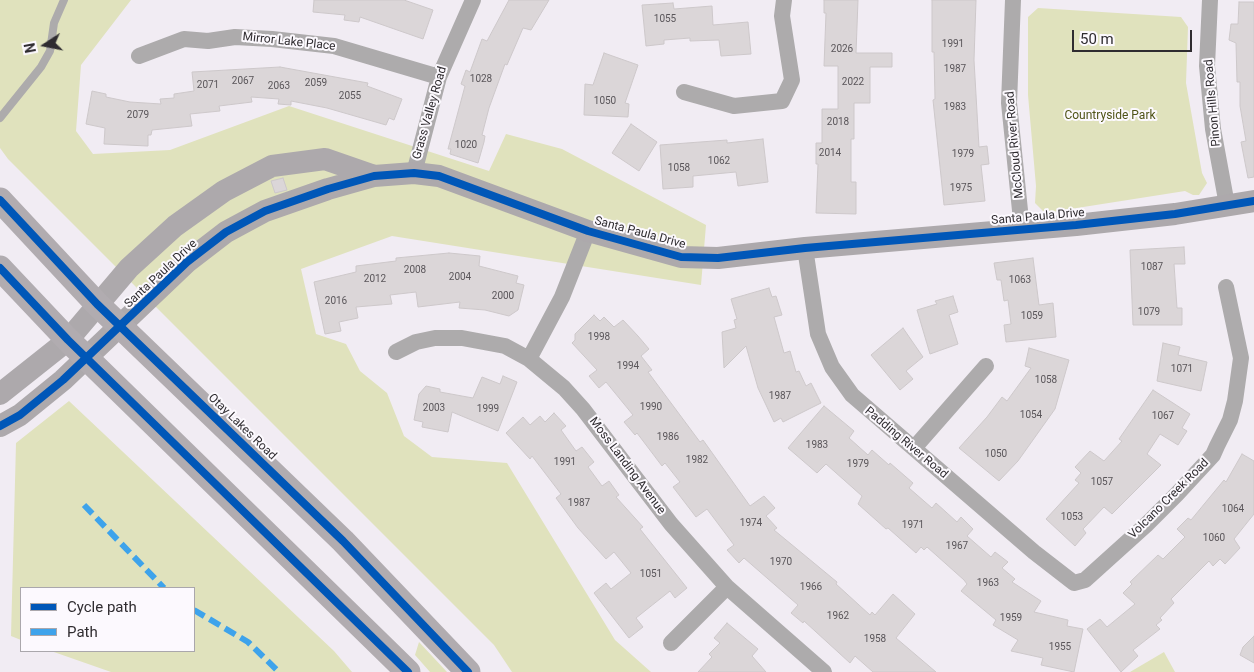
<!DOCTYPE html>
<style>
body{margin:0}
#map{position:relative;width:1254px;height:672px;overflow:hidden;background:#f1ecf3;font-family:Roboto,sans-serif}
canvas{display:block}
.legend{position:absolute;left:20px;top:587px;width:175px;height:65px;box-sizing:border-box;background:#fcf9fe;border:1px solid #aaa7ac;margin:0;padding:6px 9px;list-style:none;font-size:15px;color:#2f2c30}
.legend li{display:flex;align-items:center;gap:10px;height:25px}
.legend b{width:25px;border:1px solid #aaa7ac}
.north{position:absolute;left:20px;top:20px;width:50px;height:50px;-webkit-text-stroke:4px #fcf9fe;paint-order:stroke;rotate:259deg;font-size:14px;font-weight:700;line-height:20px;text-align:center;color:#2f2c30}
.north::after{content:'';display:block;margin:auto;width:18px;height:22px;background:#2f2c30;clip-path:polygon(50% 0,100% 100%,50% 72%,0 100%)}
.scale{position:absolute;left:1072px;top:30px;width:120px;height:22px;box-sizing:border-box;border:2px solid #2f2c30;border-top:0;padding-left:6px;font-size:15px;line-height:18px;white-space:nowrap;color:#2f2c30;-webkit-text-stroke:4px #fcf9fe;paint-order:stroke}
</style>
<div id="map">
<canvas width="1254" height="672"></canvas>
<ul class="legend">
<li><b style="height:6px;background:#0057b8"></b>Cycle path</li>
<li><b style="height:6px;background:#3ea3eb"></b>Path</li>
</ul>
<div class="north">N</div>
<div class="scale">50 m</div>
</div>
<script>
const ctx = document.querySelector('canvas').getContext('2d');
ctx.lineJoin = 'round';
function fill(path, color) {
  ctx.fillStyle = color;
  ctx.fill(path, 'evenodd');
}
function toPath(rows) {
  const path = new Path2D();
  for (const r of rows) {
    path.moveTo(r[0], r[1]);
    for (let i = 2; i < r.length; i += 2) path.lineTo(r[i], r[i + 1]);
  }
  return path;
}
function trace(path, color, width, dash) {
  ctx.strokeStyle = color;
  ctx.lineWidth = width;
  ctx.lineCap = dash ? 'butt' : 'round';
  ctx.setLineDash(dash || []);
  ctx.stroke(path);
}
function write(font, color, halo, rows, align = 'center') {
  ctx.font = font + ' Roboto,sans-serif';
  ctx.lineWidth = 4;
  ctx.setLineDash([]);
  ctx.textBaseline = 'middle';
  ctx.strokeStyle = halo;
  ctx.fillStyle = color;
  for (const [text, x, y, turn = 0] of rows) {
    ctx.save();
    ctx.translate(x, y);
    ctx.rotate((+turn || 0) * Math.PI / 180);
    ctx.textAlign = isNaN(turn) ? turn : align;
    if (halo) ctx.strokeText(text, 0, 0);
    ctx.fillText(text, 0, 0);
    ctx.restore();
  }
}
const green = toPath([
 [0,0,131,0,81,65,76,131,93,154,170,150,289,106,489,171,506,134,562,149,706,225,701,285,392,236,301,269,316,334,346,344,360,371,387,393,404,436,432,457,507,463,615,640,651,672,512,672,494,645,8,159,0,148],
 [1038,8,1181,17,1188,27,1186,83,1202,173,1207,183,1199,195,1193,195,1185,191,1045,213,1035,203,1036,186,1028,95,1028,17],
 [69,401,334,651,352,672,111,672,51,651,194,651,194,588,21,588,21,640,11,636,16,443],
 [419,642,447,672,430,672,415,655],
 [1164,652,1175,672,1130,672]
]);
const building = toPath([
 [314,0,404,0,433,10,423,39,360,17,359,22,344,20,345,15,313,12,314,0],
 [509,0,549,0,531,30,523,28,507,65,505,64,489,108,482,135,485,136,484,142,478,163,450,154,451,149,448,149,465,86,461,84,466,70,470,72,482,39,487,41,509,0],
 [824,0,858,0,856,53,892,53,892,67,870,67,870,103,854,103,854,139,851,139,851,182,856,182,856,214,816,213,818,164,816,164,816,143,822,143,822,109,838,109,838,66,824,66,826,13,824,13,824,0],
 [932,0,976,0,974,60,979,147,987,146,989,164,981,165,985,201,944,205,933,100,935,99,934,52,932,52,932,0],
 [1239,2,1254,2,1254,177,1248,178,1241,142,1246,141,1240,106,1240,82,1237,82,1236,43,1229,40,1231,24,1238,24,1239,2],
 [673,3,674,9,712,6,713,25,748,22,751,54,721,56,719,40,690,41,690,38,664,40,664,44,646,46,642,5,673,3],
 [604,53,638,65,625,103,629,104,628,117,584,115,585,84,593,85,604,53],
 [280,67,368,83,367,86,402,99,394,120,389,118,386,125,327,108,291,101,291,105,278,104,279,99,251,97,252,102,219,106,220,111,190,114,192,126,152,130,151,135,148,135,148,146,104,144,105,128,86,124,92,91,106,94,106,97,130,102,161,104,160,99,174,98,174,94,194,91,192,72,280,67],
 [631,124,657,142,639,171,612,153,631,124],
 [763,139,768,182,738,186,736,172,693,176,693,187,663,189,660,145,727,140,727,143,763,139],
 [283,178,287,190,275,193,271,181,283,178],
 [1184,247,1185,264,1174,264,1177,308,1182,308,1182,325,1133,325,1130,250,1184,247],
 [449,253,480,256,479,266,518,276,516,283,524,285,518,310,509,316,485,310,459,308,460,302,418,307,416,292,390,295,392,304,356,307,358,318,339,322,341,331,325,334,314,282,356,272,356,266,396,261,396,258,449,253],
 [1033,258,1039,305,1053,303,1056,337,1006,342,1004,325,1011,324,1008,300,1004,301,1001,280,997,280,994,263,1033,258],
 [769,288,772,297,776,296,782,315,774,317,784,353,790,351,796,372,799,371,806,386,811,383,821,403,783,422,781,418,774,422,758,388,746,346,724,368,722,332,736,328,734,320,737,319,731,299,769,288],
 [953,296,958,312,949,315,958,344,930,354,917,310,937,304,935,301,953,296],
 [594,315,600,321,604,317,614,327,623,320,638,336,649,349,641,356,652,370,648,372,700,442,703,440,750,506,764,496,775,508,766,516,777,528,774,530,837,582,836,584,870,615,872,612,875,615,893,594,915,614,896,638,936,672,873,672,855,656,850,663,804,621,803,623,791,613,798,605,744,558,739,563,727,550,734,545,707,509,696,517,673,487,680,482,665,463,662,466,637,433,635,435,624,422,633,415,606,382,599,388,589,376,597,370,572,343,575,340,575,334,594,315],
 [903,328,923,357,906,371,913,379,900,390,871,355,903,328],
 [1163,343,1180,347,1178,355,1207,362,1201,391,1157,381,1163,343],
 [1029,348,1069,360,1055,409,1018,461,999,481,959,448,987,417,1002,397,1007,401,1031,368,1025,366,1029,348],
 [503,376,517,382,498,431,452,412,448,432,422,427,423,422,414,420,419,394,426,386,440,389,440,392,473,398,482,377,500,384,503,376],
 [1153,390,1190,414,1182,428,1187,431,1178,445,1160,434,1147,454,1161,465,1112,514,1104,507,1083,529,1086,533,1075,546,1046,519,1079,483,1075,480,1081,473,1075,467,1090,451,1104,461,1122,441,1119,439,1153,390],
 [824,406,854,431,849,438,868,455,872,450,889,465,890,463,913,483,909,488,932,508,936,503,957,522,961,517,973,529,967,536,991,557,995,552,1008,562,1002,568,1015,579,1012,582,1041,601,1034,612,1068,620,1067,626,1083,629,1074,672,1041,665,1043,658,1011,651,1018,640,993,625,996,620,961,591,967,584,964,580,927,547,924,550,921,547,916,553,888,528,886,529,858,504,862,496,826,464,817,473,788,448,824,406],
 [554,413,566,426,561,430,576,451,582,447,594,462,588,467,602,486,609,481,619,495,616,497,643,527,640,529,687,588,675,598,670,591,636,618,643,627,629,638,594,593,606,583,611,589,631,573,614,552,606,559,578,528,556,498,561,494,532,456,530,459,506,433,523,417,530,425,540,416,545,422,554,413],
 [1242,454,1254,461,1254,514,1234,539,1240,548,1225,564,1220,559,1213,566,1209,561,1171,599,1174,603,1160,618,1162,620,1156,625,1160,629,1133,650,1138,656,1121,672,1087,629,1100,619,1107,627,1135,604,1123,593,1132,584,1130,582,1158,555,1163,559,1185,537,1177,529,1188,518,1191,520,1224,480,1226,482,1242,454],
 [727,623,758,649,752,656,766,672,698,672,712,657,709,654,720,643,714,638,727,623],
 [1254,636,1254,663,1240,655,1243,647,1254,636]
]);
const lane = toPath([
 [0,118,41,67,50,51,54,23,64,0]
]);
const street = toPath([
 [1013,0,1009,103,1022,230],
 [1210,0,1207,66,1213,129,1227,205],
 [139,56,184,39,208,41,235,37,272,39,334,46,439,77],
 [684,92,734,106,782,101,792,80,782,16,784,0],
 [414,173,439,77,473,0],
 [805,248,818,334,832,367,852,395,1034,552,1074,583,1085,580,1146,525,1177,494,1213,455,1217,446,1230,420,1235,401,1241,358,1226,287],
 [396,352,416,342,435,338,462,338,505,346,529,359,564,388,583,409,671,524,727,587,824,672],
 [529,359,562,297,588,231],
 [915,447,986,366],
 [671,643,727,587]
]);
const secondary = toPath([
 [0,394,68,340,129,268,175,226,224,191,272,166,325,159,374,176],
 [0,426,20,415,63,380,187,262,226,232,265,211,328,189,374,176,414,173,439,176,588,231,681,257,718,258,805,248,1076,225,1175,214,1254,201]
]);
const primary = toPath([
 [0,200,97,304,343,541,468,672],
 [0,268,68,340,408,672]
]);
const quiet = toPath([
 [84,505,164,588],
 [194,610,248,642,279,672]
]);
const cycleway = toPath([
 [0,200,97,304,343,541,468,672],
 [0,268,68,340,408,672],
 [0,426,20,415,63,380,187,262,226,232,265,211,328,189,374,176,414,173,439,176,588,231,681,257,718,258,805,248,1076,225,1175,214,1254,201]
]);
const numberNames = [
 ["1055",665,19],
 ["1991",953,44],
 ["2026",842,49],
 ["1987",955,69],
 ["1028",481,79],
 ["2067",243,81],
 ["2022",853,82],
 ["2059",316,83],
 ["2071",208,85],
 ["2063",279,86],
 ["2055",350,96],
 ["1050",605,101],
 ["1983",955,107],
 ["2079",138,115],
 ["2018",838,122],
 ["1020",466,145],
 ["2014",830,153],
 ["1979",963,154],
 ["1062",719,161],
 ["1058",679,168],
 ["1975",961,188],
 ["1087",1152,267],
 ["2008",415,270],
 ["2004",460,277],
 ["2012",375,279],
 ["1063",1020,280],
 ["2000",503,296],
 ["2016",336,301],
 ["1079",1149,312],
 ["1059",1032,316],
 ["1998",599,337],
 ["1994",628,366],
 ["1071",1182,369],
 ["1058",1046,380],
 ["1987",780,396],
 ["1990",651,407],
 ["2003",434,408],
 ["1999",488,409],
 ["1054",1031,415],
 ["1067",1163,416],
 ["1986",668,437],
 ["1983",817,445],
 ["1050",996,454],
 ["1982",697,460],
 ["1991",565,462],
 ["1979",858,464],
 ["1057",1102,482],
 ["1987",579,503],
 ["1064",1233,509],
 ["1053",1072,517],
 ["1974",751,523],
 ["1971",913,525],
 ["1060",1214,538],
 ["1967",957,546],
 ["1970",781,562],
 ["1051",651,574],
 ["1963",988,583],
 ["1966",811,587],
 ["1962",838,616],
 ["1959",1011,618],
 ["1958",875,639],
 ["1955",1060,647]
];
const streetNames = [
 ["Mirror Lake Place",289,42,6],
 ["Pinon Hills Road",1213,103,-95],
 ["Grass Valley Road",430,113,-74],
 ["McCloud River Road",1015,145,-95],
 ["Santa Paula Drive",1038,217,-5],
 ["Santa Paula Drive",640,233,15],
 ["Santa Paula Drive",161,274,-43],
 ["Otay Lakes Road",242,427,44],
 ["Padding River Road",906,443,40],
 ["Moss Landing Avenue",627,466,53],
 ["Volcano Creek Road",1169,499,-45]
];
const parkNames = [
 ["Countryside Park",1110,116]
];
fill(green, '#e0e2bd');
fill(building, '#dbd6d8');
trace(building, '#cdc8ca', 1);
trace(lane, '#adabac', 8);
trace(street, '#adabac', 16);
trace(secondary, '#ada9ac', 22);
trace(primary, '#b1acb0', 25);
trace(quiet, '#3ea3eb', 6, [12, 6]);
trace(cycleway, '#0057b8', 8);
write('10px', '#5a565a', null, numberNames);
write('12px', '#2f2c30', '#fcf9fe', streetNames);
write('12px', '#4f5316', '#fcf9fe', parkNames);
</script>
